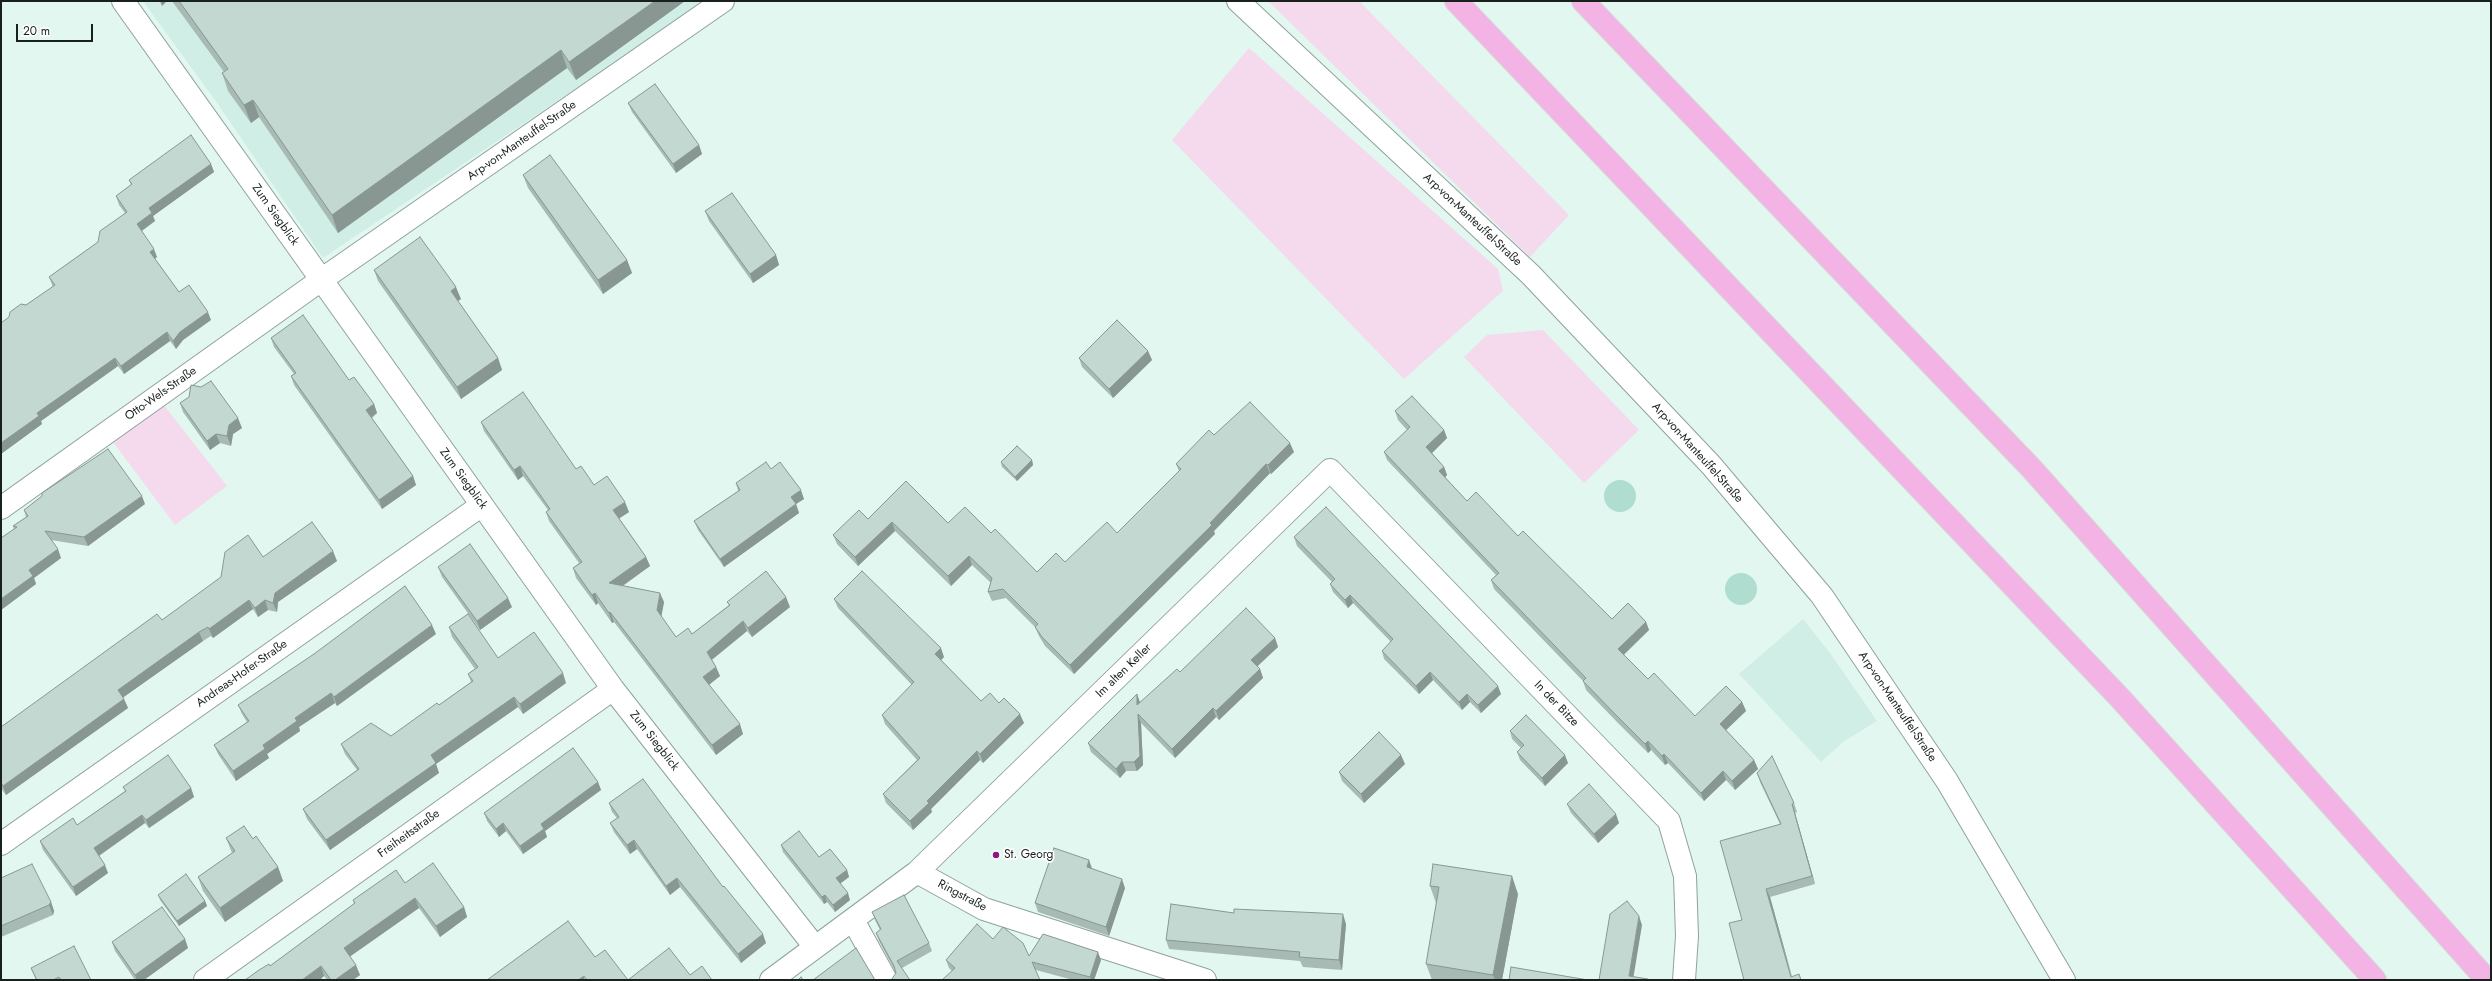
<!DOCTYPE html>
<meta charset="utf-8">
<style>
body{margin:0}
#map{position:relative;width:2492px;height:981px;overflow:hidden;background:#e2f7f0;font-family:Jost,sans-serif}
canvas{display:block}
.frame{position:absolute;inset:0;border:2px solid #19211f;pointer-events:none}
.scale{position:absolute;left:16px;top:24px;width:77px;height:18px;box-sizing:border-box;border:2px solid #19211f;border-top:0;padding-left:5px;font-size:12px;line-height:14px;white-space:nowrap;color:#19211f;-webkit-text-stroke:3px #fff;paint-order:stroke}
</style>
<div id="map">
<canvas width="2492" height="981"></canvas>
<div class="frame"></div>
<div class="scale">20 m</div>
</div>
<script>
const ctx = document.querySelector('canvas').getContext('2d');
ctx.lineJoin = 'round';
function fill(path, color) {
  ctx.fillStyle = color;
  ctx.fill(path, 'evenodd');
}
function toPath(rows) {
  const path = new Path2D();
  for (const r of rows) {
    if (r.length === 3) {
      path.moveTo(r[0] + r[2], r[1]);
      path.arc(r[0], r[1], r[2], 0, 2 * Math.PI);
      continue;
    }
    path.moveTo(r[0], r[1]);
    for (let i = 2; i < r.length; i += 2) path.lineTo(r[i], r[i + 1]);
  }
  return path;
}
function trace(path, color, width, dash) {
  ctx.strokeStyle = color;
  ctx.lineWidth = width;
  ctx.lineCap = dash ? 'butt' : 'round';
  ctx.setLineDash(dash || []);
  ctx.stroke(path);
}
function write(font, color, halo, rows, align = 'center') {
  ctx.font = font + ' Jost,sans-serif';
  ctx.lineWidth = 3.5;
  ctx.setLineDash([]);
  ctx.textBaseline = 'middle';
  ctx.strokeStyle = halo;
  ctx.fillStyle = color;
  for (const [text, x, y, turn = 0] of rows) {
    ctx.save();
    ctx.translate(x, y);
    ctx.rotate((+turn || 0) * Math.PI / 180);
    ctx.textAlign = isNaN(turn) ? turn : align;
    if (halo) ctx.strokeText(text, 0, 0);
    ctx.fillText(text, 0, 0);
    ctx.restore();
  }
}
const built = toPath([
 [143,1,702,1,654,36,323,258,217,103],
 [1803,619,1830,653,1877,721,1843,742,1821,762,1739,674]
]);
const green = toPath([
 [1268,1,1359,1,1569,215,1530,257],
 [1249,48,1498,269,1503,291,1404,379,1172,140],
 [1543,330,1639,430,1584,483,1464,357,1487,335],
 [163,404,227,486,175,525,113,442]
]);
const water = toPath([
 [1620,496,16],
 [1741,589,16]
]);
const street = toPath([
 [123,1,613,689,815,947],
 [1238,1,1531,275,1711,465,1822,596,1947,781,2064,980],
 [1,508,321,280,723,1],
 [1,844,482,505],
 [917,872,1330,470,1669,821,1685,876,1687,936,1684,980],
 [853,920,886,980],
 [205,980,613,689],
 [771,980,917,872,984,909,1205,980]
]);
const highway = toPath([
 [1456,1,2119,697,2375,980],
 [1583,1,2032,469,2487,980]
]);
const wall = toPath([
 [172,1,685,1,576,80,567,68,338,233,259,117,251,123,228,91,222,73,224,72],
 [628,103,699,145,702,154,676,173,632,112],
 [211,164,214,172,153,216,155,221,142,231,157,257,155,259,179,292,211,320,183,340,176,349,170,341,124,374,118,366,41,421,42,424,1,454,26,305,53,287,49,277,98,242,125,213,119,205,116,196,131,185,129,180],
 [523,175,627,260,632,273,603,294,528,188],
 [705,211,776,255,779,265,753,283,709,221],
 [374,270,461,299,458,301,498,358,502,370,461,399,378,281],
 [271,338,349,380,374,404,377,413,372,418,413,476,416,485,382,509,294,385,291,376,294,374,274,347],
 [1148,351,1152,360,1113,398,1082,367,1079,358],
 [180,403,242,428,233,434,231,446,220,443,210,450,183,412],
 [1395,411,1444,430,1447,438,1432,453,1444,467,1447,475,1445,477,1467,501,1518,536,1612,619,1646,622,1649,630,1624,655,1648,679,1695,716,1742,702,1746,711,1726,730,1754,760,1758,769,1735,790,1726,780,1704,801,1668,763,1665,765,1651,750,1648,753,1618,723,1586,690,1583,681,1494,589,1491,580,1496,575,1387,460,1384,452,1407,430,1398,420],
 [481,422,576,469,594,485,629,512,619,518,646,557,650,566,623,586,664,602,661,616,676,637,692,634,729,605,727,602,790,607,752,637,747,631,712,660,716,667,720,676,709,685,743,734,716,755,614,622,612,623,598,603,596,605,576,578,573,568,579,563,549,521,546,512,548,510,523,476,518,480,484,431],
 [1214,435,1294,452,1271,474,1270,473,1214,531,1215,534,1074,674,1045,646,1039,636,1035,627,1006,598,992,601,988,592,991,583,972,565,951,586,895,531,858,566,837,544,833,535,868,519,948,523,991,533,1037,572,1065,562,1117,533,1179,471,1176,464],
 [1032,460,1033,465,1017,481,1002,467,1001,462],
 [771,469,804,499,796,504,799,513,724,567,698,530,694,521,738,491,736,483],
 [145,504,88,546,51,540,61,558,34,578,36,584,1,610,1,538,14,529,13,526,26,517,24,510],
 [1294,537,1501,694,1481,713,1470,702,1462,710,1433,680,1419,694,1384,659,1382,651,1391,642,1353,603,1348,608,1333,592,1330,584,1332,582,1297,546],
 [263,557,337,561,278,602,277,612,268,610,258,617,253,609,213,638,211,636,203,641,123,697,128,708,6,795,1,788,1,727,162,620],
 [438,567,512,607,480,630,442,577],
 [834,599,944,657,941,660,981,701,999,703,1024,723,983,763,980,760,931,809,932,812,913,830,886,803,883,794,917,760,885,724,882,715,912,685,838,608],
 [449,627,498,658,566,683,523,714,518,707,436,764,439,773,330,850,307,819,303,809,357,770,345,754,341,744,391,736,439,705,471,682,468,674,475,669,452,637],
 [436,634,337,706,335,703,299,727,300,731,267,754,269,758,236,781,218,754,214,745,247,722,242,714,238,705],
 [1275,638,1278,647,1257,667,1260,669,1263,678,1219,720,1216,717,1175,758,1141,723,1143,765,1137,771,1126,771,1120,778,1091,752,1088,743,1137,694,1140,702,1180,672],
 [1510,731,1568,763,1545,786,1520,760,1517,752,1521,748,1512,739],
 [1405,764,1364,803,1342,781,1339,772],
 [1757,773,1794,803,1797,812,1795,813,1815,884,1770,897,1792,977,1801,980,1744,980,1780,824,1760,782],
 [598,782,601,790,545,831,547,837,523,854,506,831,499,837,487,821,484,813],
 [123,787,191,788,194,797,149,828,145,823,99,856,108,873,76,896,43,850,40,841,77,825,125,791],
 [609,803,723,887,766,943,741,963,680,887,670,895,637,849,630,854,614,832,610,823,617,818,612,812],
 [1567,804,1619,823,1598,843,1571,813],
 [226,838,253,839,278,867,283,881,225,922,203,891,198,877,232,853],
 [781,845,819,857,847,870,849,877,840,884,850,900,835,912,827,902,824,904,783,852],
 [1089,860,1092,868,1125,888,1109,936,1038,912,1035,903],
 [1,878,51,902,54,911,53,915,1,937],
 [405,883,464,907,467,917,440,937,419,908,350,956,360,975,353,980,327,980,324,976,270,966,354,904,353,900],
 [1430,886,1518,894,1502,980,1432,980,1426,964,1436,903],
 [158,895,205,901,207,906,179,926,160,900],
 [872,912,929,943,932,951,902,968,896,973,895,971,879,941,876,933,880,930,875,920],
 [1234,913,1346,924,1342,970,1303,967,1300,961,1169,949,1166,940],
 [185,939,188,948,144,980,135,980,115,951,112,942],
 [993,939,1029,956,1101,960,1094,980,1073,980,1036,970,952,971,949,968,946,960],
 [31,968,91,980,36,980]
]);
const shadedWall = toPath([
 [160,1,167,1,162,6],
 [655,1,685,1,576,80,569,62],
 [561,50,567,68,338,233,332,215],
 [253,100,259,117,251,123,244,105],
 [699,145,702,154,676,173,673,164],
 [211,164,214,172,153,216,155,221,140,232,137,224,149,208],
 [154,249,157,257,153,260,150,252],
 [776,255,779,265,753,283,750,274],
 [627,260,632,273,603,294,598,280],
 [456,287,461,299,455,303,451,291],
 [208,312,211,320,183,340,176,349,173,341,180,332],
 [167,332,170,341,124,374,121,366],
 [1148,351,1152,360,1113,398,1109,389],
 [115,358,118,366,41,421,42,424,1,454,1,443,37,413],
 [498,358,502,370,461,399,457,387],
 [374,404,377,413,369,419,366,410],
 [238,418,242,428,233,434,231,446,227,436,229,425],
 [1444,430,1447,438,1430,455,1426,447],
 [216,434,220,443,210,450,207,441],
 [1290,443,1294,452,1271,474,1268,465],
 [1032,460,1033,465,1017,481,1015,477],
 [1266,464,1270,473,1214,531,1215,534,1074,674,1070,665,1210,523],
 [520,466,523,476,518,480,514,470],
 [1444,467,1447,475,1443,480,1439,471],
 [413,476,416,485,382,509,379,500],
 [801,490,804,499,796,504,799,513,724,567,720,559,791,497],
 [142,496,145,504,88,546,84,537],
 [625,502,629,512,617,520,613,510],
 [892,522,895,531,858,566,855,557],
 [58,549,61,558,34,578,36,584,1,610,1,599,29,570],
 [333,551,337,561,278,602,277,612,273,603,275,593],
 [969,556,972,565,951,586,948,576],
 [646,557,650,566,612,593,609,583],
 [595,593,598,603,596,605,592,595],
 [660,593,664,602,661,619,657,610],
 [1350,595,1353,603,1348,608,1345,600],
 [786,597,790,607,752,637,748,628],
 [508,598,512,607,480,630,477,621],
 [249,600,253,609,213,638,209,629],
 [265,600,268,610,258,617,255,608],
 [610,612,614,622,612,623,609,613],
 [743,621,747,631,710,661,707,652],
 [1646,622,1649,630,1621,657,1618,649],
 [432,625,436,634,337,706,334,697],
 [199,632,203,641,121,699,118,690],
 [1275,638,1278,647,1254,669,1251,660],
 [941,648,944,657,938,663,935,654],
 [716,667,720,676,706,687,703,677],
 [1260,669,1263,678,1219,720,1216,711],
 [1430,672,1433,680,1419,694,1416,686],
 [563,673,566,683,523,714,520,704],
 [1498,686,1501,694,1481,713,1478,705],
 [331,693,335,703,299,727,300,731,267,754,269,758,236,781,233,771,295,718],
 [1137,694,1140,703,1137,705],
 [1467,694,1470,702,1462,710,1459,702],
 [514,697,518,707,436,764,439,773,330,850,326,840,431,755],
 [124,699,128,708,6,795,3,786],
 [1742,702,1746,711,1723,733,1720,724],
 [1213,708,1216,717,1175,758,1172,749],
 [1020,714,1024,723,983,763,980,754],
 [1138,714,1141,723,1143,765,1137,771,1134,762],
 [740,724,743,734,716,755,712,745],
 [1648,741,1651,750,1648,753,1645,744],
 [977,751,980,760,931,809,932,812,913,830,910,821,927,801],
 [1664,754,1668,763,1665,765,1662,756],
 [1401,755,1405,764,1364,803,1361,794],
 [1565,755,1568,763,1545,786,1542,778],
 [1754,760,1758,769,1735,790,1732,781],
 [1122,762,1126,771,1120,778,1116,769],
 [1723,771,1726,780,1704,801,1701,793],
 [598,782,601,790,545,831,547,837,523,854,520,846,541,824],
 [191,788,194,797,149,828,146,820],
 [1792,804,1795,813,1815,884,1812,876],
 [1616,814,1619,823,1598,843,1594,834],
 [142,815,145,823,97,857,94,848],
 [503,823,506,831,499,837,496,829],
 [634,840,637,849,630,854,627,845],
 [1089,860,1092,870,1087,867],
 [105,865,108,873,76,896,73,887],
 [278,867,283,881,225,922,220,908],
 [847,870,849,877,838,885,836,878],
 [1512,876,1518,894,1502,980,1495,980,1493,975],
 [677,878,680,887,670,895,666,886],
 [1122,879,1125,888,1109,936,1106,927],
 [1766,889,1770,897,1793,980],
 [848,893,850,900,835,912,833,905],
 [825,895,827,902,824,904,822,897],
 [415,898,419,908,348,958,344,948],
 [205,901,207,906,179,926,177,921],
 [51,902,54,911,53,915,49,905],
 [464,907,467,917,440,937,436,926],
 [1343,914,1346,924,1342,970,1339,960],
 [1639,916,1642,925,1633,980,1629,976],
 [763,934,766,943,741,963,738,954],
 [185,939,188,948,144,980,137,980,135,975],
 [1098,952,1101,960,1094,980,1091,980,1090,977],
 [356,965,360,975,353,980,335,980],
 [321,966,324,976,320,980,302,980],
 [584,976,585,980,578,980]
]);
const building = toPath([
 [179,1,655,1,569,62,561,50,332,215,253,100,244,105,222,73,228,69,179,1],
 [655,84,699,145,673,164,628,103,655,84],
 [191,135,211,164,149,208,152,213,137,224,154,249,150,252,179,292,189,285,208,312,180,332,173,341,167,332,121,366,115,358,37,413,39,416,1,443,1,323,9,317,10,312,21,304,26,305,55,285,49,277,98,242,100,231,127,212,116,196,132,184,129,180,191,135],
 [550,155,627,260,598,280,523,175,550,155],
 [732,193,776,255,750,274,705,211,732,193],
 [420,237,456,287,451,291,498,358,457,387,374,270,420,237],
 [303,315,349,380,354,377,374,404,366,410,413,476,379,500,291,376,296,373,271,338,303,315],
 [1117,320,1148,351,1109,389,1079,358,1117,320],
 [211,381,238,418,229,425,227,436,216,434,207,441,180,403,189,397,191,385,201,387,211,381],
 [523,392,576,469,581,466,594,485,607,476,625,502,613,510,646,557,609,583,660,593,657,610,676,637,688,628,692,634,730,605,727,602,766,571,786,597,748,628,743,621,707,652,716,667,703,677,740,724,712,745,610,612,609,613,595,593,592,595,573,568,582,562,546,512,550,509,520,466,514,470,481,422,523,392],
 [1412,396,1444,430,1426,447,1444,467,1439,471,1467,501,1476,492,1518,536,1523,531,1612,619,1628,603,1646,622,1618,649,1648,679,1654,673,1695,716,1726,686,1742,702,1720,724,1754,760,1732,781,1723,771,1701,793,1664,754,1662,756,1648,741,1645,744,1615,714,1583,681,1586,678,1491,580,1499,573,1384,452,1410,427,1395,411,1412,396],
 [1250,402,1290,443,1268,465,1266,464,1210,523,1212,525,1070,665,1042,637,1035,627,1038,624,1003,589,988,592,992,578,969,556,948,576,892,522,855,557,833,535,859,510,868,519,906,481,948,523,965,507,991,533,995,529,1037,572,1056,553,1065,562,1107,522,1117,533,1181,469,1176,464,1209,430,1214,435,1250,402],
 [1017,446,1032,460,1015,477,1001,462,1017,446],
 [108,449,142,496,84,537,45,531,58,549,29,570,33,576,1,599,1,538,17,527,13,526,28,516,24,510,42,496,42,493,108,449],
 [766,462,771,469,780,462,801,490,791,497,796,504,720,559,694,521,740,490,736,483,766,462],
 [1326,507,1498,686,1478,705,1467,694,1459,702,1430,672,1416,686,1382,651,1393,639,1350,595,1345,600,1330,584,1335,579,1294,537,1326,507],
 [312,522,333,551,275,593,273,603,265,600,255,608,249,600,209,629,208,627,199,632,118,690,124,699,3,786,1,783,1,727,157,614,162,620,221,577,225,552,248,535,263,557,312,522],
 [470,544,508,598,477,621,438,567,470,544],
 [862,571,941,648,935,654,981,701,990,693,999,703,1004,698,1020,714,980,754,977,751,927,801,929,803,910,821,883,794,920,758,882,715,914,682,834,599,862,571],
 [405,586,432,625,334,697,331,693,295,718,297,721,263,745,265,749,233,771,214,745,249,721,238,705,314,654,405,586],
 [1246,608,1275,638,1251,660,1260,669,1216,711,1213,708,1172,749,1138,714,1140,756,1134,762,1122,762,1116,769,1088,743,1137,694,1137,705,1177,669,1180,672,1246,608],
 [468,614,498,658,534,632,563,673,520,704,514,697,431,755,436,763,326,840,303,809,359,769,341,744,371,723,391,736,437,703,439,705,473,681,468,674,478,667,449,627,468,614],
 [1526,715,1565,755,1542,778,1517,752,1524,745,1510,731,1526,715],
 [1379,732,1401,755,1361,794,1339,772,1379,732],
 [573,748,598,782,541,824,544,829,520,846,503,823,496,829,484,813,573,748],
 [168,755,191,788,146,820,142,815,94,848,105,865,73,887,40,841,73,818,77,825,126,791,123,787,168,755],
 [1772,756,1794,803,1792,804,1812,876,1766,889,1791,977,1799,974,1801,980,1744,980,1729,923,1742,920,1720,841,1781,824,1757,773,1772,756],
 [643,779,723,887,724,886,763,934,738,954,677,878,666,886,634,840,627,845,610,823,619,817,609,803,643,779],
 [1589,784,1616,814,1594,834,1567,804,1589,784],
 [244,826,253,839,256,836,278,867,220,908,198,877,235,851,226,838,244,826],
 [799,831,819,857,830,849,847,870,836,878,848,893,833,905,825,895,822,897,781,845,799,831],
 [1054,848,1089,860,1087,867,1122,879,1106,927,1035,903,1054,848],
 [433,863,464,907,436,926,415,898,344,948,356,965,335,980,331,980,321,966,302,980,245,980,259,970,269,964,270,966,355,903,353,900,396,870,405,883,433,863],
 [32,864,51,902,49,905,1,926,1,878,32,864],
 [1433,864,1512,876,1493,975,1426,964,1439,887,1430,886,1433,864],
 [186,874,205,901,177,921,158,895,186,874],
 [904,895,929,943,897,961,910,980,891,980,896,973,894,966,876,933,881,929,872,912,904,895],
 [1627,901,1639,916,1629,976,1648,979,1648,980,1599,980,1610,914,1627,901],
 [1171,904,1234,913,1234,909,1343,914,1339,960,1299,957,1300,952,1166,940,1171,904],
 [162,907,185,939,135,975,112,942,162,907],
 [568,921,595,957,605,950,628,980,587,980,584,976,578,980,487,980,568,921],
 [977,924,993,939,1003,927,1023,943,1029,956,1043,934,1098,952,1090,977,1032,962,1040,980,942,980,955,968,946,960,977,924],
 [74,946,91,980,61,980,59,977,53,980,37,980,31,968,74,946],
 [669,948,690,975,702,966,712,980,628,980,669,948],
 [856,948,875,980,813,980,856,948],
 [1511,967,1588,980,1509,980,1511,967],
 [801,977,803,980,798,980,801,977]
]);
const markers = [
 [996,855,4,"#8c1a7c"]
];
const streetNames = [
 ["Arp-von-Manteuffel-Straße",522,141,-35],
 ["Zum Siegblick",275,215,55],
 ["Arp-von-Manteuffel-Straße",1472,220,43],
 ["Otto-Wels-Straße",161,394,-35],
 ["Arp-von-Manteuffel-Straße",1697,453,48],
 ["Zum Siegblick",463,479,54],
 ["Im alten Keller",1124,671,-44],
 ["Andreas-Hofer-Straße",242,674,-35],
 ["In der Bitze",1556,704,46],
 ["Arp-von-Manteuffel-Straße",1897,707,56],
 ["Zum Siegblick",654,741,52],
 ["Freiheitsstraße",409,834,-36],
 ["Ringstraße",962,896,28]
];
const poiNames = [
 ["St. Georg",1004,855]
];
fill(built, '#d0eee5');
fill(green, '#f5d9ed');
fill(water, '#afddcf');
trace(street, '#8fa29c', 24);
trace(highway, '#d6d7d7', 24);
trace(street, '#fff', 22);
trace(highway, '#f3b3e4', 22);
fill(wall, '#a8bab4');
fill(shadedWall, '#889792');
fill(building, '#c3d8d1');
trace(building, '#889792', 1);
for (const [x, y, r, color] of markers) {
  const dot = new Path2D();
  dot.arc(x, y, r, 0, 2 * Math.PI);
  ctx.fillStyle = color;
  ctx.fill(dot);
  trace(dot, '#fff', 1.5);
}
write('12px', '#19211f', '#fff', streetNames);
write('12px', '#19211f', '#fff', poiNames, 'left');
</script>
